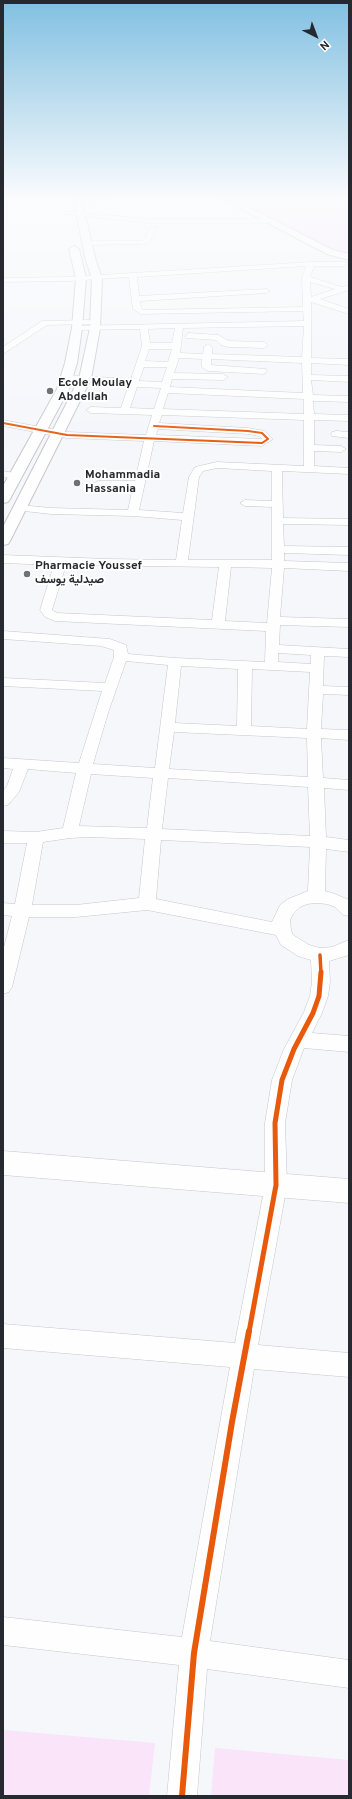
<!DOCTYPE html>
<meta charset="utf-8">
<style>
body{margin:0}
#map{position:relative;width:352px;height:1799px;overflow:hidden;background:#f5f7fb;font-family:Overpass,sans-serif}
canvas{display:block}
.frame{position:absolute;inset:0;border:4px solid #26292f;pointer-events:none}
.north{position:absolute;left:296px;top:16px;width:40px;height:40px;-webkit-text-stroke:3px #fff;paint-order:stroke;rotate:138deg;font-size:11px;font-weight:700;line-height:16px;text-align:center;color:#26292f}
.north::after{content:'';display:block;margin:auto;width:14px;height:18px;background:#26292f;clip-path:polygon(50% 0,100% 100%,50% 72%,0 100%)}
</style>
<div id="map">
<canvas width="352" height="1799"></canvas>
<div class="frame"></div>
<div class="north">N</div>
</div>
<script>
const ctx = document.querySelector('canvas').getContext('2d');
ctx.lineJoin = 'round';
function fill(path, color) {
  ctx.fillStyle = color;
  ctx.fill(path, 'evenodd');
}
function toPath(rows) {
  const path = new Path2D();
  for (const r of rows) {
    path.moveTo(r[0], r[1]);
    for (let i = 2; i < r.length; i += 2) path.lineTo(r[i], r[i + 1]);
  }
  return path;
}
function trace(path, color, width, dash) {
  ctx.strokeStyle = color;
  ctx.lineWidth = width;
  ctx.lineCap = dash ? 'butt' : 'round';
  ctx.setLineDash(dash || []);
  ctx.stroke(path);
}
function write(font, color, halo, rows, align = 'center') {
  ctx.font = font + ' Overpass,Vazirmatn,sans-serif';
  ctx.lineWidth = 4;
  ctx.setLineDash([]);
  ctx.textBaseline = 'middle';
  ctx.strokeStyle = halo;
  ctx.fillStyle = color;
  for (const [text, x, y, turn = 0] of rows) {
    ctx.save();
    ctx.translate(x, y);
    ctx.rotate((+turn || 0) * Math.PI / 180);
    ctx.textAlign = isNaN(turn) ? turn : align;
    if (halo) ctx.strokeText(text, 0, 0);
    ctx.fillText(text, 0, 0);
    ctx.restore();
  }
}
const green = toPath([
 [230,198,349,198,349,254,335,250],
 [3,1730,155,1743,149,1796,3,1796],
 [215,1748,349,1760,349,1796,211,1796]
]);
const minor = toPath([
 [75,198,108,198,105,200,77,201,75,200,75,198],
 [66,211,148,219,268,219,271,221,268,223,148,223,64,214,63,213,66,211],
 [151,227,156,228,150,241,144,244,88,245,85,243,88,241,141,241,145,239,151,227],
 [311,262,344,262,348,264,344,266,314,266,310,277,342,287,349,285,349,290,320,299,349,309,349,314,311,302,311,358,349,359,349,365,311,363,311,375,349,376,349,382,311,380,313,395,349,396,349,402,313,401,314,414,349,415,349,421,314,420,314,445,341,446,346,449,341,452,314,451,314,466,349,468,349,474,282,471,283,518,349,519,349,525,283,524,284,546,349,547,349,555,284,553,284,561,349,563,349,571,284,568,280,617,349,619,349,627,280,625,279,645,349,649,349,657,324,656,323,686,349,687,349,695,323,694,321,729,349,730,349,740,321,738,323,778,349,780,349,790,324,788,326,837,349,840,349,852,326,849,325,891,335,894,349,900,349,916,343,915,335,907,327,904,316,903,307,904,300,907,293,914,290,920,291,930,293,935,309,945,320,948,332,947,349,940,349,955,329,961,330,982,328,996,322,1013,312,1033,349,1036,349,1052,304,1048,292,1080,285,1123,287,1185,258,1345,349,1353,349,1377,254,1369,210,1641,349,1660,349,1688,207,1669,197,1796,167,1796,179,1665,3,1645,3,1617,182,1637,230,1367,3,1348,3,1324,235,1343,265,1185,265,1123,272,1080,284,1049,304,1012,310,996,312,982,311,960,298,956,281,945,276,935,147,910,76,917,29,917,12,987,9,992,3,994,3,951,12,916,3,915,3,903,15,904,27,843,3,843,3,831,36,832,63,828,76,773,28,769,19,792,8,805,3,806,3,791,7,786,13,769,3,768,3,758,79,763,102,691,3,686,3,678,105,683,114,657,114,650,101,646,3,639,3,631,110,639,126,645,128,654,175,658,265,662,266,631,55,621,45,617,40,610,54,565,3,563,3,555,107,559,176,560,182,520,133,516,51,514,15,510,13,508,19,505,51,508,128,510,133,487,98,487,93,484,98,481,135,481,144,441,67,438,3,426,3,420,67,432,146,435,152,415,91,413,86,410,91,407,121,408,129,384,66,381,61,378,66,375,131,379,142,346,140,329,77,330,74,330,74,326,304,321,303,311,141,314,133,309,129,277,68,281,3,282,3,278,68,277,311,262],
 [306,266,302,278,303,307,143,310,141,308,140,301,266,293,270,291,266,289,139,296,137,277,306,266],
 [310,282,335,289,311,297,310,282],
 [304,326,302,357,212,354,212,347,208,344,204,347,203,354,180,353,183,328,304,326],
 [175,328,172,343,150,343,148,329,175,328],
 [149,349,172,349,168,362,145,361,149,349],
 [179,358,202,359,202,367,208,371,263,374,266,373,267,371,266,369,211,365,211,359,302,363,303,393,170,387,172,379,223,380,228,377,223,374,174,373,179,358],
 [144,367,167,367,162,382,139,381,144,367],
 [137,387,161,388,154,409,130,408,137,387],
 [168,393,304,399,304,414,163,409,168,393],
 [162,415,304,420,304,466,217,462,195,467,189,477,183,513,139,510,154,441,262,446,273,439,265,431,248,428,159,423,162,415],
 [158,429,248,434,259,436,262,439,156,435,158,429],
 [217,468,272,471,272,501,245,500,240,503,245,506,272,507,272,560,188,560,199,477,203,471,217,468],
 [66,565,219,567,212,620,57,613,52,610,66,565],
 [231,567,272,568,267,623,225,621,231,567],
 [278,653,311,655,311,664,278,662,278,653],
 [126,661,168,665,155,768,93,764,108,713,126,661],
 [181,666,238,669,237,726,175,723,181,666],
 [252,669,310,672,307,729,251,726,252,669],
 [174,732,307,738,308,777,169,769,174,732],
 [91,774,153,778,147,828,79,826,91,774],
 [168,778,308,787,310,836,162,829,168,778],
 [89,837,145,839,139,898,76,905,32,905,43,842,70,838,89,837],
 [161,840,310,847,308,891,288,899,280,905,272,922,156,899,161,840],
 [89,320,93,322,92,324,47,325,3,354,3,347,42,321,89,320],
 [189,333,218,335,229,341,264,342,268,345,264,348,229,347,221,345,216,340,186,338,185,336,189,333],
 [336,431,349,432,349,438,332,436,331,434,332,432,336,431],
 [3,471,19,474,20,476,15,479,3,477,3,471]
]);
const tertiary = toPath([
 [3,1151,349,1179,349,1203,3,1175,3,1151]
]);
const secondary = toPath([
 [73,198,81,198,96,261,102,278,100,328,91,379,10,541,8,544,3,545,3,527,79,379,90,328,92,278,86,261,73,198],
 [220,198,230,198,333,250,349,254,349,260,327,254,220,198],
 [74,246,79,249,86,278,82,328,77,363,69,389,10,499,8,502,3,503,3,486,57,389,65,363,72,328,76,278,69,249,74,246]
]);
const cyclewayFar3 = toPath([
 [3,423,67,435,262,443,268,439,262,433,248,431,154,426]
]);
const cyclewayFar2 = toPath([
 [320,955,321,973]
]);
const cyclewayFar1 = toPath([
 [249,1332,276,1185,275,1123,282,1080,294,1049,313,1013,319,996,321,972]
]);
const cycleway = toPath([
 [182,1796,194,1653,232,1422,249,1331]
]);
const markers = [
 [50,391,4,"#6e7176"],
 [77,483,4,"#6e7176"],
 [27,574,4,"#6e7176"]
];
const farPoinames = [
 ["Ecole Moulay",58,384],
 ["Abdellah",58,398],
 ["Mohammadia",85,476],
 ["Hassania",85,490],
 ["Pharmacie Youssef",35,567],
 ["صيدلية يوسف",35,581]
];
fill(green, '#f9e4f9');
trace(minor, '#c4c6cb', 1);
trace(tertiary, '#c4c6cb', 1);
trace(secondary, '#c4c6cb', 2);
fill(minor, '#fefefe');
fill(tertiary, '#fefefe');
fill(secondary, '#fefefe');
trace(cyclewayFar3, '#e8590c', 2);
trace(cyclewayFar2, '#e8590c', 3.5);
trace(cyclewayFar1, '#e8590c', 5);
trace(cycleway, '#e8590c', 6);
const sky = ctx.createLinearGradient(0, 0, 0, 450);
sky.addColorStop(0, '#81c0e1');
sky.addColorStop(0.44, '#fafbfd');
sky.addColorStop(1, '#fafbfd00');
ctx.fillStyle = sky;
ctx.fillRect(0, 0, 352, 450);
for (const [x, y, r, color] of markers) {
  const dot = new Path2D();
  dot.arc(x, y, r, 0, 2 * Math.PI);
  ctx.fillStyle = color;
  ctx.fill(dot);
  trace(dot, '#fff', 1.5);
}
write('bold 12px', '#26292f', '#fff', farPoinames, 'left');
</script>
